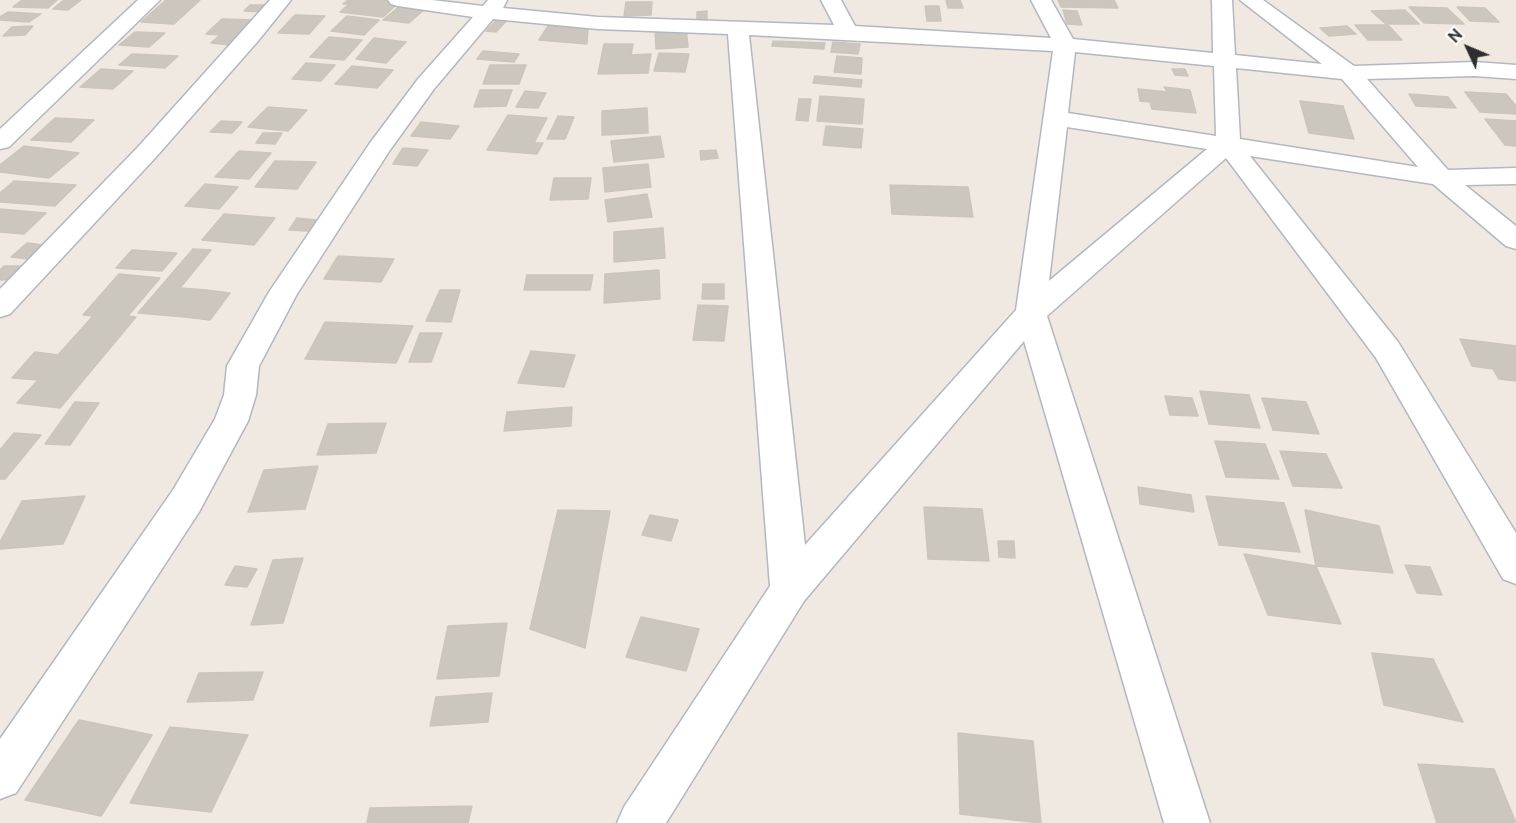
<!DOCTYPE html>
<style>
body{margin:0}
#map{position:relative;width:1516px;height:823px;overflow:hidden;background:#efe9e1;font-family:Ubuntu,sans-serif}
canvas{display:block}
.north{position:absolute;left:1438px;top:18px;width:60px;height:60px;-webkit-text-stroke:4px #fff;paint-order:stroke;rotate:314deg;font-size:16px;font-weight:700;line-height:24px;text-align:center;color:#2e2e2e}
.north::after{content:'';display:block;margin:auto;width:21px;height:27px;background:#2e2e2e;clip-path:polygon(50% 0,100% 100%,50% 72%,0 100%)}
</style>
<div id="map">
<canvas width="1516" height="823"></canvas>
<div class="north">N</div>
</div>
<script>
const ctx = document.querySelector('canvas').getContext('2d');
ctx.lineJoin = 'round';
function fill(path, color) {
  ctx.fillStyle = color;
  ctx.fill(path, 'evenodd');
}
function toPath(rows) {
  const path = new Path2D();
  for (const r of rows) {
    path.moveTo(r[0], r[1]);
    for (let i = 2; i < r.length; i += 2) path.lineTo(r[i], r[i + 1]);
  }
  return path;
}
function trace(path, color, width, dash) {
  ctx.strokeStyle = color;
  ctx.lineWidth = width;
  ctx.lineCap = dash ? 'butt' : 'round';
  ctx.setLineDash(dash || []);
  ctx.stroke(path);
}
const building = toPath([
 [22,0,57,0,48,8,13,7,22,0],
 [64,0,81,0,68,10,53,9,64,0],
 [166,0,200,0,174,24,141,22,166,0],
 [348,0,390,0,400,1,383,17,340,12,349,4,343,4,348,0],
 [946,0,960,0,963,8,948,8,946,0],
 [1058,0,1114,0,1118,8,1061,7,1058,0],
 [626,2,652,2,651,15,624,16,626,2],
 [250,5,274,5,268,12,244,11,250,5],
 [401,5,426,8,409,23,383,20,401,5],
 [925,6,939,6,941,21,927,21,925,6],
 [1409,7,1447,8,1464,24,1424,23,1409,7],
 [1457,7,1485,8,1499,22,1470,21,1457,7],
 [1063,10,1077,11,1082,25,1067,24,1063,10],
 [1405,10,1419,24,1386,24,1371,11,1405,10],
 [707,11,707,22,697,22,697,12,707,11],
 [8,12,41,14,29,22,0,20,0,17,8,12],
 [295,15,325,16,309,34,278,33,295,15],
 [347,16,379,20,364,35,331,31,347,16],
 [500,16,510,17,496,32,486,31,500,16],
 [222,19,255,20,231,45,211,43,220,35,206,34,222,19],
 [550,23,588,26,587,44,539,40,550,23],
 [1355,25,1388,25,1402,40,1368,40,1355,25],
 [33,26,25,35,3,36,12,27,33,26],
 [1347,26,1356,34,1329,36,1320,28,1347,26],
 [686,28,688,47,656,49,655,29,686,28],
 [135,32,165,33,149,47,119,45,135,32],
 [329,37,362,40,344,60,310,57,329,37],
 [374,38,406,42,386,63,356,59,374,38],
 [773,41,825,43,824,49,772,46,773,41],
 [833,42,860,44,858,54,831,52,833,42],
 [604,44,633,44,631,55,651,54,648,73,598,74,604,44],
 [483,51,519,54,514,62,477,59,483,51],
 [659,53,689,54,685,72,654,71,659,53],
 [132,54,178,56,165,68,119,65,132,54],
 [837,56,862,58,861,74,834,72,837,56],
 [306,63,335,65,321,81,292,79,306,63],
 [490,65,526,65,519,84,483,84,490,65],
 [352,66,393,70,377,88,335,84,352,66],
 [101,69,133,71,113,89,80,87,101,69],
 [1172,69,1185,69,1188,76,1175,75,1172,69],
 [815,76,862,80,861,87,813,83,815,76],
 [1164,87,1190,90,1196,113,1152,109,1150,102,1140,101,1138,89,1168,92,1164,87],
 [480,90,512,90,506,106,474,107,480,90],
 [525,91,546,93,538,108,516,107,525,91],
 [1465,92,1506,94,1516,106,1516,114,1480,112,1465,92],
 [1409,94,1448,97,1456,108,1416,106,1409,94],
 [820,96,864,99,862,124,817,121,820,96],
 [799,99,811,99,808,121,796,120,799,99],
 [1300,101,1343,106,1354,139,1309,133,1300,101],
 [268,107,307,110,288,131,248,127,268,107],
 [647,108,648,133,602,135,602,111,647,108],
 [508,115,547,118,534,143,543,143,537,154,487,150,508,115],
 [558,116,574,117,565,139,547,139,558,116],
 [55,118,94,120,71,142,31,140,55,118],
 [1485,119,1516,121,1516,146,1505,145,1485,119],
 [221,121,242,122,232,133,210,132,221,121],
 [421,122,459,126,450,139,411,136,421,122],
 [826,126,863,129,861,148,823,145,826,126],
 [263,133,282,133,275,144,256,143,263,133],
 [660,136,664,157,614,162,611,141,660,136],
 [24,146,79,153,49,178,0,172,0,165,24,146],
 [403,148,428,150,417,166,393,164,403,148],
 [716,150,718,158,701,160,700,151,716,150],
 [239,151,271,153,249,179,215,177,239,151],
 [275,161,316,162,297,189,255,187,275,161],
 [648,164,651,187,605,192,603,168,648,164],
 [554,178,591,178,588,199,550,200,554,178],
 [14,181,76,185,55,206,0,202,0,193,14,181],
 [205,184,238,187,219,209,185,206,205,184],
 [890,185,968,187,973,217,892,214,890,185],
 [647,194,652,217,608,222,605,200,647,194],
 [0,209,46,213,24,234,0,232,0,209],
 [224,214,275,218,254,245,202,240,224,214],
 [297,218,316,220,308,231,289,230,297,218],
 [663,228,665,258,614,262,614,232,663,228],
 [27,243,44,245,29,259,11,257,27,243],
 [193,249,211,250,180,288,206,290,185,317,138,313,193,249],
 [132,250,177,253,162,271,116,268,132,250],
 [338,256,394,259,381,282,324,279,338,256],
 [4,266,30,266,19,279,0,280,0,270,4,266],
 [659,270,660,299,604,303,605,274,659,270],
 [119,274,160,278,128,316,136,317,60,408,17,403,38,380,12,378,35,352,58,355,93,316,83,315,119,274],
 [527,275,593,275,590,290,524,290,527,275],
 [703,284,724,284,724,299,702,299,703,284],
 [206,290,230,293,210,320,185,317,206,290],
 [440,290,460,290,451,322,426,321,440,290],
 [698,305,728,306,724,341,693,340,698,305],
 [325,322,413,326,396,363,305,359,325,322],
 [420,333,442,333,431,362,409,362,420,333],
 [1460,339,1516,346,1516,381,1499,379,1493,369,1472,366,1460,339],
 [531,351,575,355,564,387,518,383,531,351],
 [1200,391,1249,395,1260,428,1209,424,1200,391],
 [1165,396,1192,398,1198,416,1170,415,1165,396],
 [1262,398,1306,402,1319,434,1273,430,1262,398],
 [75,402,99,403,70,445,45,444,75,402],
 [572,407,571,426,504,431,507,412,572,407],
 [386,423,376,453,317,455,328,424,386,423],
 [14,433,41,435,5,479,0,479,0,450,14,433],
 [1215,441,1265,444,1279,479,1226,477,1215,441],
 [1280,451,1326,454,1342,488,1293,486,1280,451],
 [318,466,305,509,248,512,264,470,318,466],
 [1138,487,1191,495,1194,512,1140,504,1138,487],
 [85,496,63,544,0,549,0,542,22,501,85,496],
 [1206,496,1284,503,1300,552,1219,545,1206,496],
 [924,507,982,509,989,561,928,559,924,507],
 [558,510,610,511,585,648,530,629,558,510],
 [1305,510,1379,526,1393,573,1316,566,1305,510],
 [650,515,678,520,671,541,642,535,650,515],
 [998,541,1014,541,1015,558,999,557,998,541],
 [1244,554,1316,566,1341,624,1268,615,1244,554],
 [303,558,283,623,251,625,273,560,303,558],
 [1405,565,1430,567,1442,595,1417,593,1405,565],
 [235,566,257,569,247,587,225,585,235,566],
 [641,617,699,629,686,671,626,657,641,617],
 [507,623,499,676,437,679,448,626,507,623],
 [1372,653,1433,659,1463,722,1384,705,1372,653],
 [263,672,253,700,187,702,199,673,263,672],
 [492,693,488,722,430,726,436,697,492,693],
 [79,720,152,735,101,816,25,800,79,720],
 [170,727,248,735,211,812,130,803,170,727],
 [958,733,1033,741,1041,823,960,814,958,733],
 [1418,764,1494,769,1516,823,1437,823,1418,764],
 [472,806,468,823,367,823,370,808,472,806]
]);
const minor = toPath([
 [138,0,160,0,9,147,0,149,0,129,138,0],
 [270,0,291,0,258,41,156,157,10,314,0,317,0,289,138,147,270,0],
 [388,0,432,0,483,6,488,0,507,0,503,8,598,17,834,25,821,0,841,0,855,26,1051,38,1031,0,1051,0,1073,39,1213,53,1212,0,1232,0,1235,55,1322,64,1240,0,1263,0,1354,66,1475,62,1516,65,1516,79,1475,76,1367,79,1448,170,1516,168,1516,184,1465,185,1516,226,1516,249,1506,246,1433,184,1250,156,1398,342,1516,533,1516,584,1503,579,1376,358,1226,158,1047,316,1210,823,1164,823,1024,341,804,601,666,823,617,823,624,807,770,586,728,34,598,29,493,19,434,89,390,150,297,294,259,366,256,395,248,421,199,512,16,793,0,799,0,739,173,490,215,419,224,395,227,366,269,292,370,143,418,79,473,17,398,6,391,4,388,0],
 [749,35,1053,51,1016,310,805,545,749,35],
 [1075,52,1214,66,1216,136,1068,113,1075,52],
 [1236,68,1342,79,1418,167,1240,139,1236,68],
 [1067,127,1207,149,1049,281,1067,127]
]);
fill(building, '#cbc7bf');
trace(building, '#cbc5ba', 1.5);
trace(minor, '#b4b7c1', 3);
fill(minor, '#fff');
</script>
